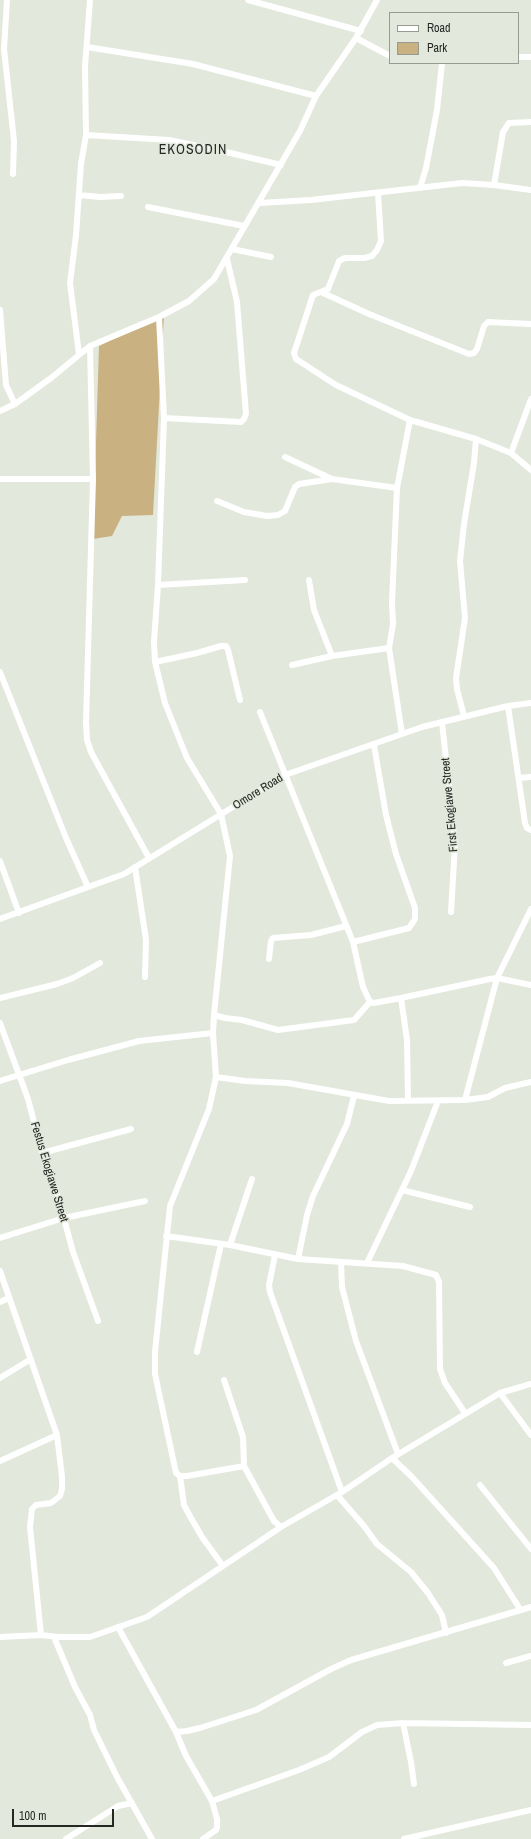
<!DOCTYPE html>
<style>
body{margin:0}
#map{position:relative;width:531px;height:1839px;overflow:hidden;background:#e2e8db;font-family:"Archivo Narrow",sans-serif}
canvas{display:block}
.legend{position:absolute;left:389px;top:12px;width:130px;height:52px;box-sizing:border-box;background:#e2e8db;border:1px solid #979b92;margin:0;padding:5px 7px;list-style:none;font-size:12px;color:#262824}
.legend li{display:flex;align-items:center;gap:8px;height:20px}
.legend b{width:20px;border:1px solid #979b92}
.scale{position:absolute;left:12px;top:1809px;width:102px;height:18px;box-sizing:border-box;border:2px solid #262824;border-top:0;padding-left:5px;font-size:12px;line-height:14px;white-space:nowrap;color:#262824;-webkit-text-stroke:3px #e2e8db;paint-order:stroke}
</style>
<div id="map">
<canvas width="531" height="1839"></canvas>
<ul class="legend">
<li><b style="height:5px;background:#fff"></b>Road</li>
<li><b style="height:11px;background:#cab182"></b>Park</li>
</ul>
<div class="scale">100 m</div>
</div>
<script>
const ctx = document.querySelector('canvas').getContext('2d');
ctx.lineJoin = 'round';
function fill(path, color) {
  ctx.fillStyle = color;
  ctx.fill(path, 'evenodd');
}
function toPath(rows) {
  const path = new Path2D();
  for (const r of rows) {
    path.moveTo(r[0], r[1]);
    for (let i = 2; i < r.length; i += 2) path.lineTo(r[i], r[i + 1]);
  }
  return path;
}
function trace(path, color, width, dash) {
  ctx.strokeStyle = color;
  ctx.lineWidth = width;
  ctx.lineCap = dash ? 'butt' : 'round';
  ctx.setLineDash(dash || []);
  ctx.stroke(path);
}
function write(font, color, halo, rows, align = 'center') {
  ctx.font = font + ' "Archivo Narrow",sans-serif';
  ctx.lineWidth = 3;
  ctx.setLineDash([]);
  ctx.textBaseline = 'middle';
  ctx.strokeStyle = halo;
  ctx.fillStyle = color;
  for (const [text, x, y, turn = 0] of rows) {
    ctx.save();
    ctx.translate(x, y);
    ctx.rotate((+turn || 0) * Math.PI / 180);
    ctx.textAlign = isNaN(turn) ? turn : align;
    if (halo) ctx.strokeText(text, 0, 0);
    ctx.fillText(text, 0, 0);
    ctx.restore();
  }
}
const green = toPath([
 [164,314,153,515,122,516,112,536,93,539,99,346]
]);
const street = toPath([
 [7,0,4,49,14,141,13,174],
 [248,0,361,31],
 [356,38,390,56],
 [87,47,193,64,316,96],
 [518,57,531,57],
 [86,135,169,140,222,151,281,165],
 [494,185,503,132,509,123,531,122],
 [420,188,426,168,437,110,442,63],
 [378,193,381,241,377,250,372,256,364,258,345,258,339,261,328,289,313,295,294,353,296,359,336,385,410,420,476,439,511,453,531,470],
 [79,195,100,197,121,196],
 [260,203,311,200,462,183,494,185,531,190],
 [148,207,244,226],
 [232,249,271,257],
 [321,292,369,314,469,354,474,353,477,349,484,326,488,322,531,324],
 [0,310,6,385,15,404],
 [159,317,164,418,158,585,154,642,155,662,165,703,187,758,221,814,230,856,214,1015,213,1033,216,1077,209,1109,170,1206,155,1352,155,1374,176,1473,180,1476,187,1476,244,1466],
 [90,346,93,479,86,722,87,740,91,752,149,858],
 [79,354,70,283,76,235,81,164,86,135,85,67,90,0],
 [0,411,15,404,51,378,90,346,159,317,189,301,214,279,300,131,316,96,356,38,377,0],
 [164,418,241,422,244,419,246,414,237,302,227,259],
 [511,453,531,399],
 [285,457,332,479],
 [0,479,93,479],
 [217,501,244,512,267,516,278,515,285,511,295,487,299,484,332,479,397,488],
 [309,580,314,610,332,656],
 [158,585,245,580],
 [155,662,197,653,221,646,226,646,228,650,240,700],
 [292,665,332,656,389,648],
 [0,672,66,838,88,887],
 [508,706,525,823,527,828,531,830],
 [260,712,353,942,363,987,370,1002,374,1003,401,998,490,979,497,978,531,985],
 [464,716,457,689,456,678,465,618,460,561,464,524,474,463,476,439],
 [442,722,455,844,451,912],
 [402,734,389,648,393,624,392,602,397,488,410,420],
 [519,778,531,777],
 [0,861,19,913],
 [135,867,146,940,145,977],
 [0,919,124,874,285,775,422,727,508,706,531,703],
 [353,942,409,928,415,919,415,908,396,854,386,815,374,745],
 [269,959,271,941,273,938,311,935,346,926],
 [0,998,57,984,73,978,100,963],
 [401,998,407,1040,408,1100],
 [214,1015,225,1018,242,1020,278,1030,354,1020,370,1002],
 [0,1023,28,1099,42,1153,59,1200,73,1252,98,1321],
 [216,1077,245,1081,288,1083,389,1101,465,1100,488,1097,505,1088,531,1082],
 [0,1081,68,1060,139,1041,213,1033],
 [465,1100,497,978,531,909],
 [42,1153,131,1129],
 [402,1190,470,1207],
 [166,1236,230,1245,298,1259,403,1266,436,1275,439,1282,440,1369,445,1383,465,1413],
 [0,1238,64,1218,145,1201],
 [230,1245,252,1179],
 [275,1255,269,1285,270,1292,342,1492],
 [298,1259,307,1215,313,1196,347,1124,354,1096],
 [341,1262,342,1287,356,1341,398,1454],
 [367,1263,411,1171,438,1101],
 [0,1271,57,1435,62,1477,62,1489,60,1496,51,1503,36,1505,32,1509,30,1527,41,1635],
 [0,1302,9,1298],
 [197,1352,221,1244],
 [0,1378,31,1359],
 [224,1380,243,1437,244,1466,274,1521,281,1527],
 [500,1393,531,1435],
 [392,1458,412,1477,494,1568,520,1609],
 [0,1461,57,1435],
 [180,1476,184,1505,191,1518,202,1537,223,1566],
 [480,1485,531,1549],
 [337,1495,364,1526,377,1544,411,1572,428,1593,442,1615,446,1633],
 [118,1627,176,1732,186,1756,212,1801,217,1819,217,1827,216,1830,203,1839],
 [0,1637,41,1635,58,1637,90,1637,147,1617,281,1527,342,1492,392,1458,500,1393,531,1384],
 [54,1637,75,1687,90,1715,94,1730,117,1777,152,1839],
 [506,1663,531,1656],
 [403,1723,411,1762,414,1784],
 [176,1732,187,1731,200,1728,256,1710,331,1669,351,1660,531,1607],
 [212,1801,299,1770,329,1757,362,1732,377,1725,403,1723,531,1725],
 [66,1839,118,1806,132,1803],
 [404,1839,531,1810]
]);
const streetNames = [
 ["Omore Road",258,792,-32],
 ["First Ekogiawe Street",450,805,-95],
 ["Festus Ekogiawe Street",49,1172,73]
];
const quarterNames = [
 ["EKOSODIN",193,150]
];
fill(green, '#cab182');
trace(street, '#fff', 6);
write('12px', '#262824', '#e2e8db', streetNames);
ctx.letterSpacing = '1px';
write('14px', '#262824', '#e2e8db', quarterNames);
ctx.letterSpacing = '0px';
</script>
